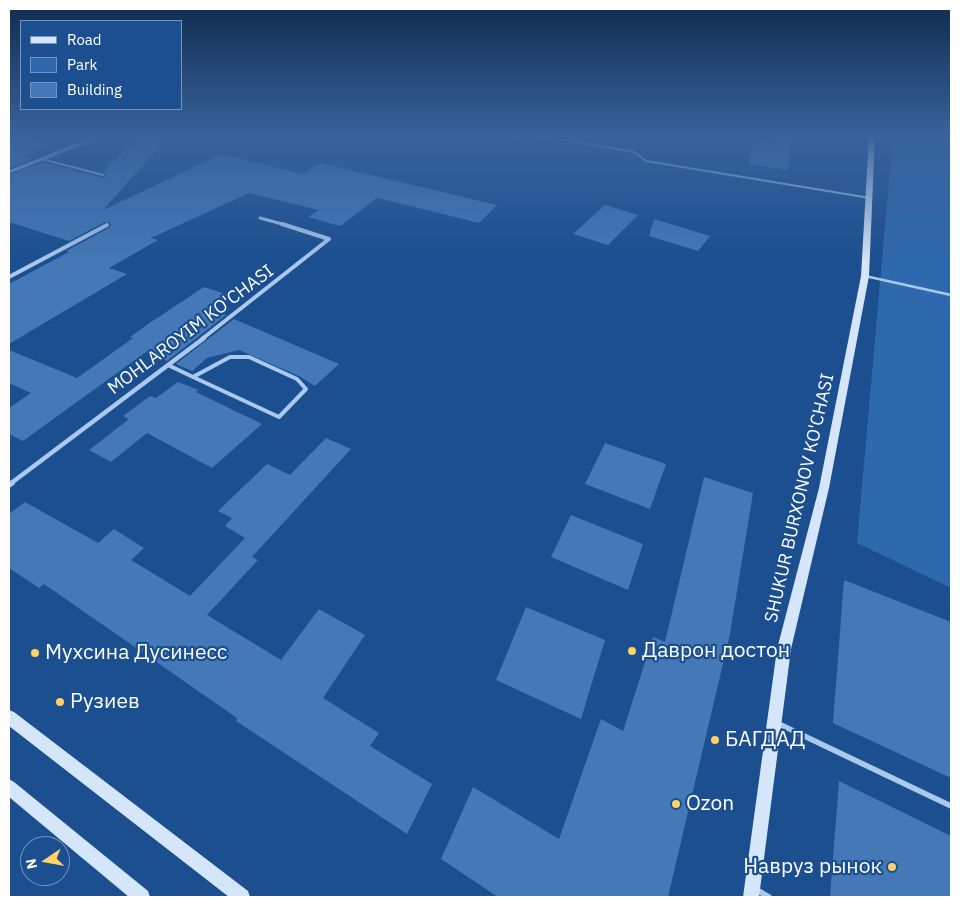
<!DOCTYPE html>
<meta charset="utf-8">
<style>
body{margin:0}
#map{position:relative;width:960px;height:906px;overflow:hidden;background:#1b4f8f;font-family:"IBM Plex Sans",sans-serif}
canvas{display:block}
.frame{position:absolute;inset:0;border:10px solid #fff;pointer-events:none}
.legend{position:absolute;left:20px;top:20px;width:162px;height:90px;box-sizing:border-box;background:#1b4f8f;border:1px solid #7695bc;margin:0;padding:6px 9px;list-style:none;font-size:15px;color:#fff}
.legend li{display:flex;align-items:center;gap:10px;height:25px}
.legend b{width:25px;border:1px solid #7695bc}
.north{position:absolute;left:20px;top:836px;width:50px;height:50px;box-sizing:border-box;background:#1b4f8f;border:1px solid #7695bc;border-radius:50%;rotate:258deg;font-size:14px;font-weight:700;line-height:20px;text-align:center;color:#fff}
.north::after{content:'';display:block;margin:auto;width:18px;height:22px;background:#ffd166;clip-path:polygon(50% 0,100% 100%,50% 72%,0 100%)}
</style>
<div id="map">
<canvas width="960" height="906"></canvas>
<div class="frame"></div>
<ul class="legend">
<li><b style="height:6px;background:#d6e6fa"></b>Road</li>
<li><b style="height:14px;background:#2e69ad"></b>Park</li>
<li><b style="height:14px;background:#4478b7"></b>Building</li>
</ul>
<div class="north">N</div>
</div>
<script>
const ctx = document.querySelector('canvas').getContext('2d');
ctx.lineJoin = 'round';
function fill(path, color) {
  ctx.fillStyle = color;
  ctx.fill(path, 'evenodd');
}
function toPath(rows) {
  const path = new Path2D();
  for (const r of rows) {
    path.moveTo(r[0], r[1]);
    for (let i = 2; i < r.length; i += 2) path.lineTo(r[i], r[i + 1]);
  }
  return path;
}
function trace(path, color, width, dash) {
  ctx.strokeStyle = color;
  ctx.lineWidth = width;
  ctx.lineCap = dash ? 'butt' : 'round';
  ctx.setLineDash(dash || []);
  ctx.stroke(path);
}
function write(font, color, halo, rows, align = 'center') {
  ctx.font = font + ' "IBM Plex Sans",sans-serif';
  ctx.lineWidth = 4.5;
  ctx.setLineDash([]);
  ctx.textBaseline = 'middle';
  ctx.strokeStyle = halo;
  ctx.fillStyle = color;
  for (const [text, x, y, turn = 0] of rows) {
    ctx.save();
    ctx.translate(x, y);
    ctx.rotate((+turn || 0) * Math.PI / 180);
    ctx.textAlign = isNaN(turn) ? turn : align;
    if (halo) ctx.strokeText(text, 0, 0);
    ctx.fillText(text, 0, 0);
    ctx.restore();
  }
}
const green = toPath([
 [893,136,951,136,951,588,857,543]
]);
const building = toPath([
 [9,136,18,136,51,145,24,156,33,159,9,168],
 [139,136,169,136,103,210,222,154,302,174,320,163,497,205,479,223,377,198,340,226,308,217,319,210,249,193,151,238,158,240,109,268,127,274,9,344,9,284,69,252,66,251,109,228,111,225,109,222,105,222,69,241,9,222,9,175,43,162,104,178,106,175,103,172],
 [774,136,791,136,788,170,749,164,754,140,773,142],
 [605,205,638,215,608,245,573,234],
 [654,219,710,236,698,251,649,236],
 [204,287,226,294,208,307,226,315,199,336,167,361,146,352,23,441,9,434,9,408,31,393,9,383,9,350,77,378,133,338,130,337,151,322],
 [234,319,339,364,315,386,299,376,239,350,207,358,192,371,176,364],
 [178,382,199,390,196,392,262,424,212,468,147,433,111,462,89,450,129,419,123,416,150,396,156,398],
 [326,438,351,449,252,557,258,560,207,615,281,660,319,609,365,635,323,698,379,733,370,746,432,784,407,834,236,721,237,718,44,584,39,588,9,568,9,514,25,502,98,543,114,529,144,548,131,560,190,596,245,538,225,526,232,518,218,511,267,464,290,475],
 [605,443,666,464,650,509,585,484],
 [704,477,753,493,730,634,668,897,498,897,441,859,473,787,559,839,601,719,623,731,653,637,665,642],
 [571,515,643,544,628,590,551,557],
 [844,580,951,622,951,778,833,723],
 [526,607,605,640,581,719,496,680],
 [839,781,951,836,951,897,830,897]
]);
const laneFar3 = toPath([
 [508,136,527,140,544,137],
 [542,136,634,152,646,161,870,198],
 [42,159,103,175]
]);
const laneFar2 = toPath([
 [865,276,951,295]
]);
const laneFar1 = toPath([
 [230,357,249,357,297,379,306,389,279,417,193,377,230,357],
 [168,365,193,377]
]);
const lane = toPath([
 [779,724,951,806],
 [757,890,769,897]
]);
const streetFar3 = toPath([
 [9,172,100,136],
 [260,218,286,225]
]);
const streetFar2 = toPath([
 [9,277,107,225],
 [202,339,329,239,282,224]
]);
const streetFar1 = toPath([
 [10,484,204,338]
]);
const street = toPath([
 [9,485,12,483]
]);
const secondary = toPath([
 [869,136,875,136,869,276,829,488,791,649,759,897,743,897,777,649,819,488,861,276,869,136],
 [9,710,14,712,248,891,250,897,229,897,9,726,9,710],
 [9,779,14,782,148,891,150,897,129,897,9,797,9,779]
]);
const markers = [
 [632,651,5,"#ffd166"],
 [35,653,5,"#ffd166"],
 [60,702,5,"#ffd166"],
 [715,740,5,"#ffd166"],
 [676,804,5,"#ffd166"],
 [892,867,5,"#ffd166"]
];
const streetNames = [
 ["MOHLAROYIM KO'CHASI",191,330,-37],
 ["SHUKUR BURXONOV KO'CHASI",800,498,-77]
];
const nearPoinames = [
 ["Даврон достон",642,651],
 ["Мухсина Дусинесс",45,653],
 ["Рузиев",70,702],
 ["БАГДАД",725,740],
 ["Ozon",686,804],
 ["Навруз рынок",882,867,"right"]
];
fill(green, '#2e69ad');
fill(building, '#4478b7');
trace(laneFar3, '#a9c9ee', 2);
trace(laneFar2, '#a9c9ee', 2.5);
trace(laneFar1, '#a9c9ee', 4);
trace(lane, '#a9c9ee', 5.5);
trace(streetFar3, '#a9c9ee', 3);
trace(streetFar2, '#a9c9ee', 4);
trace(streetFar1, '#a9c9ee', 4.5);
trace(street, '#a9c9ee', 5.5);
fill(secondary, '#d6e6fa');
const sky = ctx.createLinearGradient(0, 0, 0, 263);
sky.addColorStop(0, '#0f2b4f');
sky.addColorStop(0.52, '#39639b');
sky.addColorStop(1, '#39639b00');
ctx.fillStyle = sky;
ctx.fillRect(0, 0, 960, 263);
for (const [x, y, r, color] of markers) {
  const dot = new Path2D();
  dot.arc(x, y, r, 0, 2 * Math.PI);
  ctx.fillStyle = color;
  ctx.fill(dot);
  trace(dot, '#1b4f8f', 2);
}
write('18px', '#fff', '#1b4f8f', streetNames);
write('21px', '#fff', '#1b4f8f', nearPoinames, 'left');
</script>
